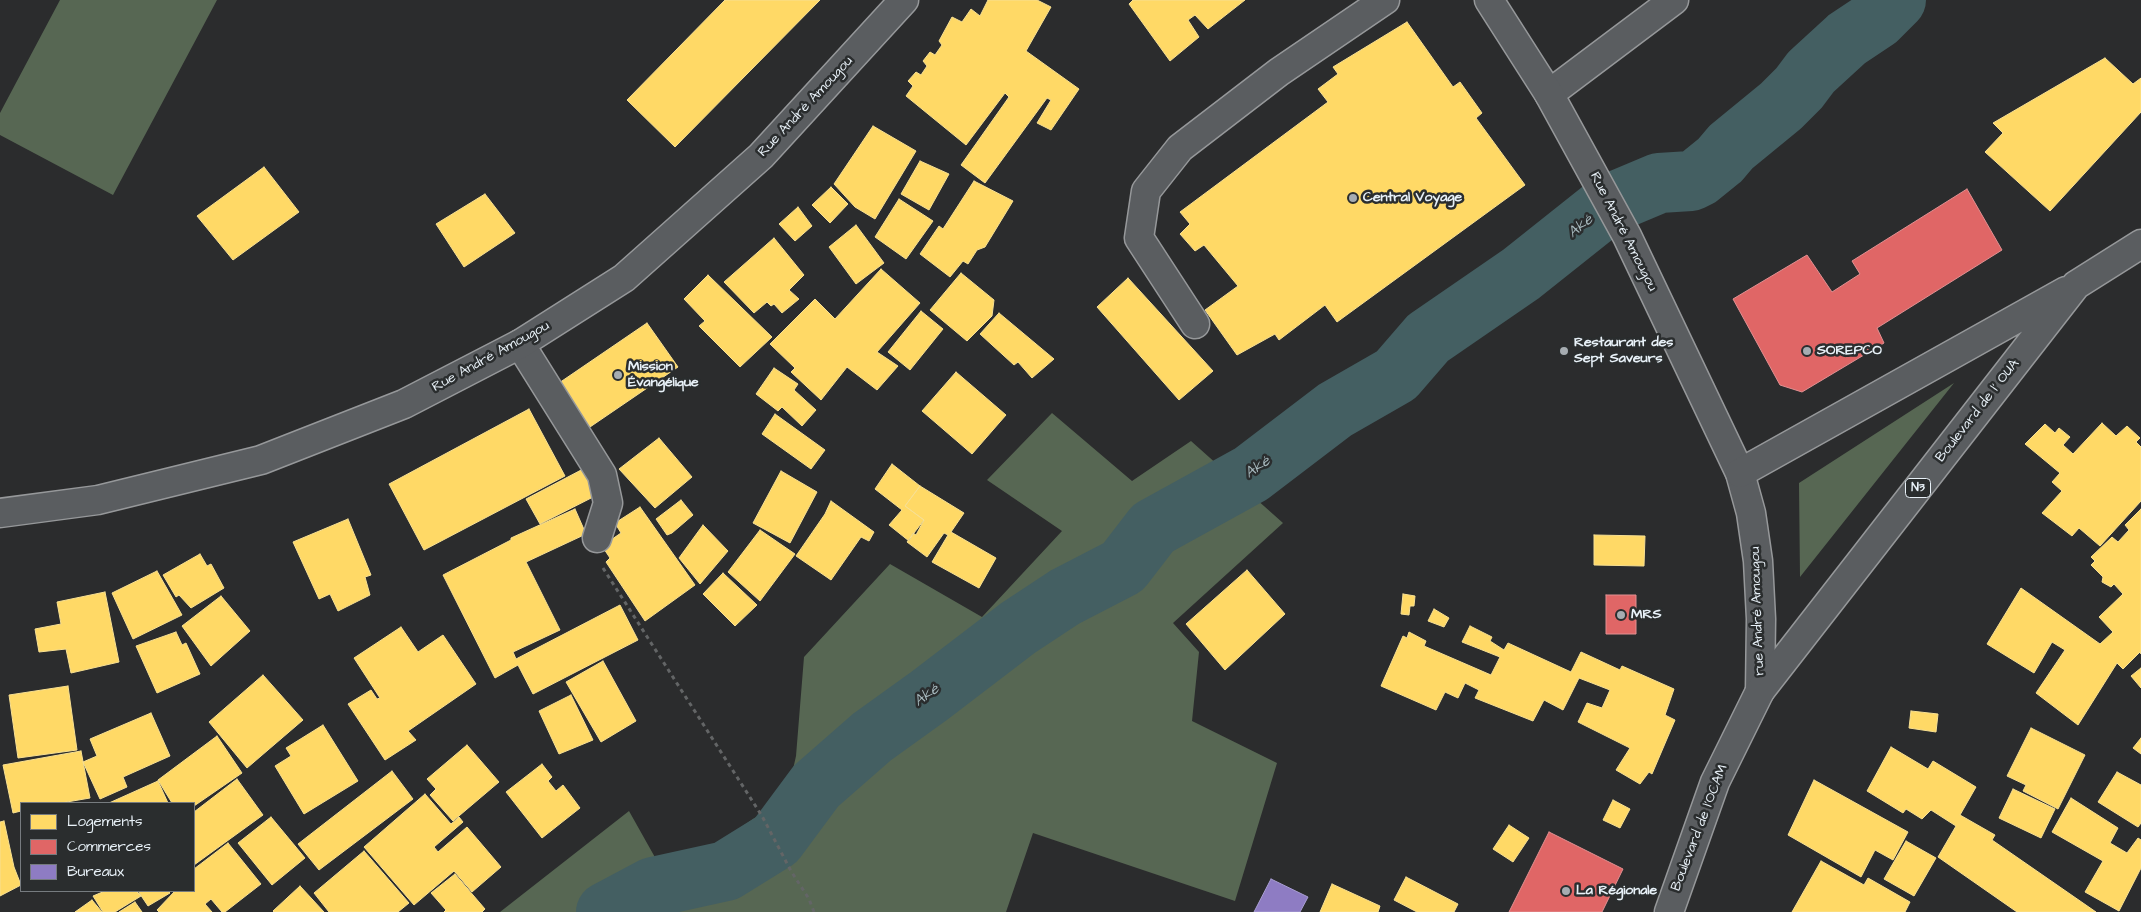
<!DOCTYPE html>
<meta charset="utf-8">
<style>
body{margin:0}
#map{position:relative;width:2141px;height:912px;overflow:hidden;background:#2b2c2d;font-family:"Architects Daughter",sans-serif}
canvas{display:block}
.legend{position:absolute;left:20px;top:802px;width:175px;height:90px;box-sizing:border-box;background:#2a2d2e;border:1px solid #767b7f;margin:0;padding:6px 9px;list-style:none;font-size:15px;color:#e8f1f8}
.legend li{display:flex;align-items:center;gap:10px;height:25px}
.legend b{width:25px;border:1px solid #767b7f}
</style>
<div id="map">
<canvas width="2141" height="912"></canvas>
<ul class="legend">
<li><b style="height:14px;background:#ffd966"></b>Logements</li>
<li><b style="height:14px;background:#e06666"></b>Commerces</li>
<li><b style="height:14px;background:#8e7cc3"></b>Bureaux</li>
</ul>
</div>
<script>
const ctx = document.querySelector('canvas').getContext('2d');
ctx.lineJoin = 'round';
function fill(path, color) {
  ctx.fillStyle = color;
  ctx.fill(path, 'evenodd');
}
function toPath(rows) {
  const path = new Path2D();
  for (const r of rows) {
    path.moveTo(r[0], r[1]);
    for (let i = 2; i < r.length; i += 2) path.lineTo(r[i], r[i + 1]);
  }
  return path;
}
function trace(path, color, width, dash) {
  ctx.strokeStyle = color;
  ctx.lineWidth = width;
  ctx.lineCap = dash ? 'butt' : 'round';
  ctx.setLineDash(dash || []);
  ctx.stroke(path);
}
function write(font, color, halo, rows, align = 'center') {
  ctx.font = font + ' "Architects Daughter",sans-serif';
  ctx.lineWidth = 5;
  ctx.setLineDash([]);
  ctx.textBaseline = 'middle';
  ctx.strokeStyle = halo;
  ctx.fillStyle = color;
  for (const [text, x, y, turn = 0] of rows) {
    ctx.save();
    ctx.translate(x, y);
    ctx.rotate((+turn || 0) * Math.PI / 180);
    ctx.textAlign = isNaN(turn) ? turn : align;
    if (halo) ctx.strokeText(text, 0, 0);
    ctx.fillText(text, 0, 0);
    ctx.restore();
  }
}
const green = toPath([
 [60,0,217,0,113,195,0,135,0,113],
 [1954,383,1800,577,1799,483],
 [1052,413,1132,481,1191,441,1283,523,1173,623,1199,652,1192,721,1277,763,1235,901,1033,833,1006,912,500,912,629,811,661,868,709,849,787,796,796,756,804,657,890,564,982,617,1062,531,987,480]
]);
const homes = toPath([
 [725,0,820,0,675,147,627,100,725,0],
 [988,0,1037,0,1051,7,1026,51,1079,89,1051,130,1037,123,1051,100,1047,98,985,183,961,165,1009,97,1005,93,966,145,906,96,913,86,908,81,916,72,921,75,927,66,923,61,930,52,935,55,942,45,939,41,952,17,962,22,971,9,980,16,988,0],
 [1133,0,1245,0,1208,29,1195,15,1188,20,1199,37,1170,61,1129,4,1133,0],
 [1407,22,1453,87,1460,82,1482,113,1476,118,1525,185,1337,322,1325,305,1279,340,1275,334,1237,355,1205,310,1238,286,1204,245,1195,251,1180,234,1190,224,1180,212,1328,102,1318,89,1338,74,1333,67,1407,22],
 [2105,58,2133,84,2141,78,2141,112,2050,211,1985,152,2003,133,1993,123,2105,58],
 [873,126,916,151,875,219,855,207,834,184,873,126],
 [920,161,949,174,929,210,901,194,920,161],
 [264,167,299,212,233,260,197,216,264,167],
 [974,181,1013,201,985,247,977,250,968,264,963,261,950,277,920,254,939,226,943,229,974,181],
 [831,187,848,204,830,223,812,205,831,187],
 [485,194,515,233,464,267,436,224,485,194],
 [899,199,933,221,906,259,875,237,899,199],
 [798,207,812,226,795,241,779,224,798,207],
 [856,225,884,263,856,284,829,247,856,225],
 [774,238,804,275,789,290,799,299,782,313,774,304,771,306,767,302,754,313,724,282,774,238],
 [881,269,920,303,877,352,898,366,877,390,847,367,821,400,791,372,795,368,770,344,815,299,835,319,881,269],
 [961,273,994,300,992,316,967,341,930,310,961,273],
 [708,275,772,337,740,367,699,326,705,321,684,299,708,275],
 [1128,278,1213,371,1179,400,1097,307,1128,278],
 [921,311,943,329,910,370,888,352,921,311],
 [999,313,1054,359,1032,378,1018,362,1014,365,980,334,999,313],
 [647,323,678,367,590,427,559,383,647,323],
 [774,368,798,384,794,390,816,410,802,426,782,407,778,411,756,394,774,368],
 [956,372,1006,415,972,454,922,411,956,372],
 [529,409,565,476,424,550,389,484,529,409],
 [775,414,825,450,811,469,762,434,775,414],
 [2102,423,2116,436,2127,426,2140,438,2136,442,2141,447,2141,501,2100,546,2079,528,2072,536,2042,513,2062,491,2052,482,2060,473,2025,444,2045,424,2055,433,2059,428,2070,437,2063,445,2073,454,2102,423],
 [659,438,692,477,655,508,619,469,659,438],
 [892,464,920,486,905,506,924,520,916,535,913,533,909,541,889,525,902,510,875,489,892,464],
 [585,468,599,494,540,524,526,499,585,468],
 [781,471,817,492,790,543,753,523,781,471],
 [920,486,964,513,951,532,996,558,979,588,932,562,948,535,944,533,927,557,907,542,924,520,905,506,920,486],
 [681,500,693,515,672,533,667,535,656,519,681,500],
 [831,501,874,532,869,541,861,537,831,580,796,556,825,514,831,501],
 [640,507,695,585,645,621,606,562,610,558,602,546,621,533,615,523,640,507],
 [575,509,586,534,526,562,560,630,513,652,516,659,620,605,638,640,533,694,518,665,495,678,443,575,511,540,511,538,575,509],
 [2141,509,2141,654,2140,652,2123,669,2117,663,2078,725,2036,693,2065,650,2052,642,2034,673,1987,644,2021,588,2100,644,2113,632,2099,617,2123,594,2114,584,2111,587,2102,582,2103,577,2091,565,2095,561,2091,557,2112,537,2118,542,2129,530,2125,525,2141,509],
 [348,519,371,575,365,577,370,595,338,611,330,594,319,599,293,542,348,519],
 [703,525,728,551,700,584,679,558,703,525],
 [760,530,795,554,760,601,728,572,760,530],
 [1594,535,1645,536,1644,566,1594,565,1594,535],
 [200,554,207,566,211,564,224,588,191,608,179,595,176,597,163,575,200,554],
 [1247,570,1285,614,1225,670,1186,624,1247,570],
 [157,571,182,615,133,639,112,593,157,571],
 [723,573,757,605,735,626,703,594,723,573],
 [105,592,119,662,71,673,66,649,39,652,35,629,61,624,57,602,105,592],
 [1403,594,1415,596,1414,606,1410,606,1409,615,1401,614,1403,594],
 [221,596,250,631,211,666,182,626,221,596],
 [1434,609,1449,618,1444,627,1428,621,1434,609],
 [1470,626,1492,637,1490,641,1504,650,1508,643,1571,672,1581,652,1620,670,1622,666,1674,689,1665,715,1675,720,1652,774,1649,772,1640,784,1616,770,1630,748,1578,722,1587,703,1602,708,1610,690,1579,678,1563,710,1544,700,1533,721,1475,698,1479,690,1465,683,1458,698,1445,692,1436,710,1381,686,1403,636,1407,638,1409,632,1426,641,1424,646,1491,675,1500,657,1462,642,1470,626],
 [401,627,418,652,443,635,476,684,408,731,416,740,385,760,348,704,371,690,377,699,380,698,354,658,401,627],
 [176,632,182,645,186,643,200,674,157,693,136,646,176,632],
 [603,661,636,721,601,742,566,682,603,661],
 [2141,668,2141,688,2131,676,2141,668],
 [263,675,303,720,247,768,209,722,263,675],
 [68,686,77,750,18,758,9,695,68,686],
 [571,695,593,740,559,754,539,711,571,695],
 [1911,711,1938,714,1936,732,1909,728,1911,711],
 [151,713,170,756,123,777,127,787,100,799,83,762,97,756,90,739,151,713],
 [323,725,358,781,304,814,275,766,291,756,286,748,323,725],
 [2031,728,2085,755,2058,809,2023,791,2026,785,2007,776,2031,728],
 [217,736,242,773,194,806,194,803,172,803,158,780,217,736],
 [2141,738,2141,754,2133,748,2141,738],
 [467,745,499,782,453,821,430,795,436,789,427,779,467,745],
 [1891,747,1928,769,1933,761,1976,787,1960,815,1995,835,1992,840,2096,912,2017,912,1938,857,1956,826,1931,810,1922,819,1906,809,1903,813,1867,791,1891,747],
 [81,751,90,798,61,803,21,803,21,811,13,813,3,765,81,751],
 [542,764,552,777,548,781,556,791,563,785,580,808,542,838,506,792,542,764],
 [392,771,413,799,319,870,298,844,392,771],
 [2117,772,2141,785,2141,823,2138,827,2098,802,2117,772],
 [237,779,263,815,194,865,194,812,237,779],
 [1814,780,1908,832,1893,860,1875,850,1861,877,1788,835,1814,780],
 [158,781,168,803,109,803,158,781],
 [2013,789,2055,809,2041,838,1999,818,2013,789],
 [425,794,451,824,459,817,463,822,434,847,438,852,467,827,501,867,472,892,454,871,414,905,364,847,425,794],
 [2071,798,2118,828,2110,843,2127,853,2138,838,2141,840,2141,868,2119,911,2085,892,2103,861,2052,832,2071,798],
 [1613,800,1630,809,1620,828,1603,820,1613,800],
 [271,817,305,858,272,885,238,843,271,817],
 [4,821,14,867,21,885,0,896,0,822,4,821],
 [1509,825,1529,838,1513,862,1493,849,1509,825],
 [1906,841,1936,858,1914,896,1884,879,1906,841],
 [228,843,261,884,225,912,222,912,211,899,205,904,212,912,159,912,157,910,175,891,194,891,194,869,228,843],
 [364,851,409,903,398,912,329,912,314,893,364,851],
 [1821,861,1864,885,1868,878,1910,902,1905,912,1792,912,1821,861],
 [455,874,485,909,482,912,444,912,446,910,431,893,455,874],
 [1406,877,1458,904,1454,912,1417,912,1394,900,1406,877],
 [1332,884,1380,906,1378,912,1320,912,1332,884],
 [300,886,324,912,274,912,273,911,300,886],
 [105,891,136,891,141,896,115,912,103,912,93,896,105,891],
 [138,891,168,891,170,893,148,906,138,891],
 [92,900,102,912,75,912,92,900],
 [135,902,142,912,119,912,135,902]
]);
const shops = toPath([
 [1967,189,2002,250,1877,328,1884,343,1802,392,1780,385,1733,299,1807,255,1832,292,1860,274,1852,261,1967,189],
 [1606,595,1636,595,1636,634,1606,634,1606,595],
 [1549,832,1623,869,1602,912,1509,912,1549,832]
]);
const offices = toPath([
 [1271,879,1308,897,1300,912,1254,912,1271,879]
]);
const river = toPath([
 [606,912,653,887,726,871,776,840,816,786,872,737,929,696,1018,628,1065,597,1123,567,1153,528,1251,474,1335,410,1396,375,1428,338,1521,274,1609,204,1659,183,1691,181,1699,177,1720,160,1731,147,1781,106,1799,88,1811,72,1847,39,1877,19,1896,0]
]);
const path = toPath([
 [603,568,762,816,791,871,809,899,814,912]
]);
const minor = toPath([
 [1549,94,1674,0],
 [1195,324,1139,238,1146,191,1180,148,1279,72,1385,0],
 [520,344,602,475,608,503,597,538]
]);
const major = toPath([
 [1489,0,1549,94,1627,236,1740,473,1751,513,1758,561,1761,619,1760,691],
 [0,513,98,500,261,460,404,404,520,344,624,278,761,156,904,0]
]);
const highway = toPath([
 [1740,473,2066,291],
 [1669,912,1715,782,1760,691,2076,285,2141,244]
]);
const markers = [
 [1353,198,5,"#a6acb1"],
 [1564,351,5,"#a6acb1"],
 [1807,351,5,"#a6acb1"],
 [618,375,5,"#a6acb1"],
 [1621,615,5,"#a6acb1"],
 [1566,891,5,"#a6acb1"]
];
const shields = [
 [1918,488,25]
];
const shieldNames = [
 ["N3",1918,488]
];
const streetNames = [
 ["Rue André Amougou",806,107,-47],
 ["Rue André Amougou",1623,232,63],
 ["Rue André Amougou",491,357,-29],
 ["Boulevard de l' OUA",1978,411,-52],
 ["rue André Amougou",1758,611,-92],
 ["Boulevard de l'OCAM",1700,828,-69]
];
const poiNames = [
 ["Central Voyage",1363,198],
 ["Restaurant des",1574,343],
 ["Sept Saveurs",1574,359],
 ["SOREPCO",1817,351],
 ["Mission",628,367],
 ["Évangélique",628,383],
 ["MRS",1631,615],
 ["La Régionale",1576,891]
];
const waterNames = [
 ["Aké",1581,227,-39],
 ["Aké",1258,468,-35],
 ["Aké",927,696,-36]
];
fill(green, '#576753');
fill(homes, '#ffd966');
trace(homes, '#f8e092', 1);
fill(shops, '#e06666');
trace(shops, '#e29092', 1);
fill(offices, '#8e7cc3');
trace(offices, '#a99fd3', 1);
trace(river, '#445f62', 60);
trace(minor, '#96989a', 31);
trace(major, '#96989a', 31);
trace(highway, '#96989a', 31);
trace(path, '#636566', 3, [4, 4]);
trace(minor, '#5a5d60', 28);
trace(major, '#5a5d60', 28);
trace(highway, '#5a5d60', 28);
for (const [x, y, r, color] of markers) {
  const dot = new Path2D();
  dot.arc(x, y, r, 0, 2 * Math.PI);
  ctx.fillStyle = color;
  ctx.fill(dot);
  trace(dot, '#2a2d2e', 2);
}
for (const [x, y, w] of shields) {
  const box = new Path2D();
  box.roundRect(x - w / 2, y - 9.5, w, 19, 4);
  ctx.fillStyle = '#2a2d2e';
  ctx.fill(box);
  trace(box, '#e8f1f8', 1);
}
write('bold 12px', '#e8f1f8', null, shieldNames);
write('14px', '#e8f1f8', '#2a2d2e', streetNames);
write('bold 14px', '#e8f1f8', '#2a2d2e', poiNames, 'left');
write('italic 15px', '#a7b9be', '#2a2d2e', waterNames);
</script>
